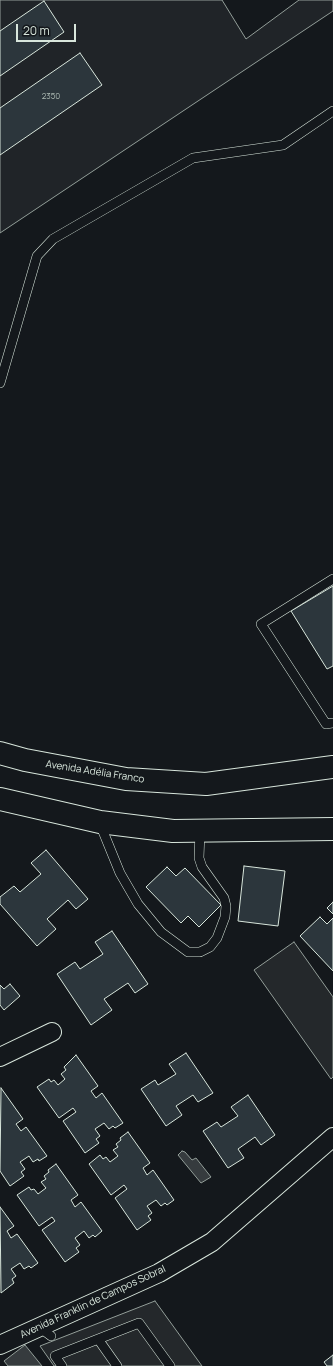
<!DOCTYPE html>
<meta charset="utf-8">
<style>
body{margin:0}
#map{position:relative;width:333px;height:1366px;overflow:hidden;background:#14181c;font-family:Manrope,sans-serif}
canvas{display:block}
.scale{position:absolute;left:16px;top:24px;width:60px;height:18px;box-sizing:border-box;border:2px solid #d8e6dc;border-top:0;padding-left:5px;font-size:12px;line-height:14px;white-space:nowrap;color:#d8e6dc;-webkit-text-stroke:3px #14181c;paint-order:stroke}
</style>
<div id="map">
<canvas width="333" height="1366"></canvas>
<div class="scale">20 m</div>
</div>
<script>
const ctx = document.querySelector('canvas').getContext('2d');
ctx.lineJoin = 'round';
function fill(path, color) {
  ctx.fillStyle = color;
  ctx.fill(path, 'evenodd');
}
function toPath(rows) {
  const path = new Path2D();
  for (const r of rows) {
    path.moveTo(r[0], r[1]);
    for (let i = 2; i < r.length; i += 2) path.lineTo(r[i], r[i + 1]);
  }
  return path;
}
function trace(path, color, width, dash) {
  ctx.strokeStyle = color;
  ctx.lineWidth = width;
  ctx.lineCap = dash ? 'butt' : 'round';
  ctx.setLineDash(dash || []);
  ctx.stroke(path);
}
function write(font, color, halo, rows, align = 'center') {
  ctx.font = font + ' Manrope,sans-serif';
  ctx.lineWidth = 3;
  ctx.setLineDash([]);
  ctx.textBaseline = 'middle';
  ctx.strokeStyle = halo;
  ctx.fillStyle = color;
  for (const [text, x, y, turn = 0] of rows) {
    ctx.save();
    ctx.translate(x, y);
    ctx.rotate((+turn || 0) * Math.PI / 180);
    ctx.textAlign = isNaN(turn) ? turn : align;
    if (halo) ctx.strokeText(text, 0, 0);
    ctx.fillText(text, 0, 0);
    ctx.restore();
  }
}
const green = toPath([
 [0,0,222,0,246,39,299,0,333,0,333,11,0,233,0,0]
]);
const parking = toPath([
 [294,942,333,997,333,1077,331,1079,254,970,294,942],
 [155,1301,202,1366,54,1366,40,1346,155,1301]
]);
const water = toPath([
 [182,1151,185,1152,192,1160,196,1158,211,1177,201,1183,178,1155,182,1151],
 [25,1345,42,1366,8,1366,4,1361,25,1345]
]);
const building = toPath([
 [44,1,64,32,0,76,0,31,44,1],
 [80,53,102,85,0,155,0,108,80,53],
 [333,586,333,666,327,669,291,611,333,586],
 [46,850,88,899,76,909,68,900,47,919,56,929,37,946,0,904,0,897,14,886,20,892,41,874,31,863,46,850],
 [244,866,285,871,278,926,238,921,244,866],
 [167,867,176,876,185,868,221,905,199,927,188,916,181,923,146,887,167,867],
 [333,902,333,914,327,908,333,902],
 [320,917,327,924,333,918,333,971,300,936,320,917],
 [112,931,148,984,135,993,128,983,104,999,112,1010,91,1025,57,974,75,962,80,969,103,954,95,942,112,931],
 [10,984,20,996,4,1010,0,1005,0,985,4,989,10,984],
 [186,1053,213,1093,198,1102,193,1095,176,1106,182,1115,166,1126,141,1089,155,1080,158,1085,176,1074,169,1064,186,1053],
 [76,1055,98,1086,91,1091,96,1098,102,1093,123,1123,115,1128,113,1126,109,1129,104,1123,95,1129,100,1136,96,1139,99,1143,85,1153,63,1121,76,1112,73,1108,59,1118,37,1087,49,1079,51,1082,54,1080,58,1085,65,1079,61,1074,66,1070,64,1067,76,1055],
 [1,1088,23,1119,16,1124,21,1131,26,1127,47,1156,39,1161,38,1159,33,1162,29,1156,20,1162,25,1169,21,1172,24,1176,10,1186,0,1171,1,1088],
 [248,1095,275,1135,261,1145,255,1137,238,1149,244,1158,228,1168,203,1131,217,1122,221,1127,238,1116,231,1107,248,1095],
 [128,1132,150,1163,143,1168,147,1175,153,1170,174,1200,167,1205,165,1203,161,1206,156,1200,147,1206,152,1213,148,1216,151,1220,137,1230,115,1198,127,1189,124,1185,111,1195,89,1164,100,1155,103,1159,106,1157,110,1162,118,1156,113,1150,118,1147,116,1144,121,1140,120,1138,128,1132],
 [56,1164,78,1195,71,1200,75,1207,81,1202,102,1231,95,1237,93,1235,89,1238,84,1231,75,1238,80,1245,76,1248,79,1252,65,1262,42,1230,55,1221,52,1217,39,1226,17,1195,29,1187,31,1190,34,1189,38,1194,46,1188,41,1182,46,1179,44,1176,49,1172,48,1170,56,1164],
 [0,1207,14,1226,7,1231,11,1238,17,1234,38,1263,31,1268,29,1266,24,1269,20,1263,11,1269,16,1276,12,1279,14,1283,1,1293,0,1207],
 [333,1355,333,1366,327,1366,324,1362,333,1355]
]);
const lane = toPath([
 [0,383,37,256,53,239,193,158,283,145,333,111],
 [333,579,261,624,326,724,333,723],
 [100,824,120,873,138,904,161,932,188,952,200,952,210,947,217,938,225,917,226,906,224,898,202,867,199,858,200,831],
 [39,1327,51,1336],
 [98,1339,117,1366],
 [62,1366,55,1356,139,1323,170,1366]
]);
const street = toPath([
 [0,1057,52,1032],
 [0,1345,159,1273,212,1242,333,1137]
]);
const secondary = toPath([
 [0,753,25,760,126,779,206,784,333,767],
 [0,799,100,822,173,831,333,829]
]);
const numberNames = [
 ["2350",51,97]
];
const streetNames = [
 ["Avenida Adélia Franco",95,772,9],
 ["Avenida Franklin de Campos Sobral",93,1302,-25]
];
fill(green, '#202428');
trace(green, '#939e99', 1);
fill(parking, '#24282b');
trace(parking, '#939e99', 1);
fill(water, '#363b3e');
trace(water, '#939e99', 1);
fill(building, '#2c363c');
trace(building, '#d8e6dc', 1);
trace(lane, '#d8e6dc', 10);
trace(street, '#d8e6dc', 20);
trace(secondary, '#d8e6dc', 24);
trace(lane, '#14181c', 9);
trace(street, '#14181c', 18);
trace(secondary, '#14181c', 22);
write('8px', '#adbab4', null, numberNames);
write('10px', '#d8e6dc', '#14181c', streetNames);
</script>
